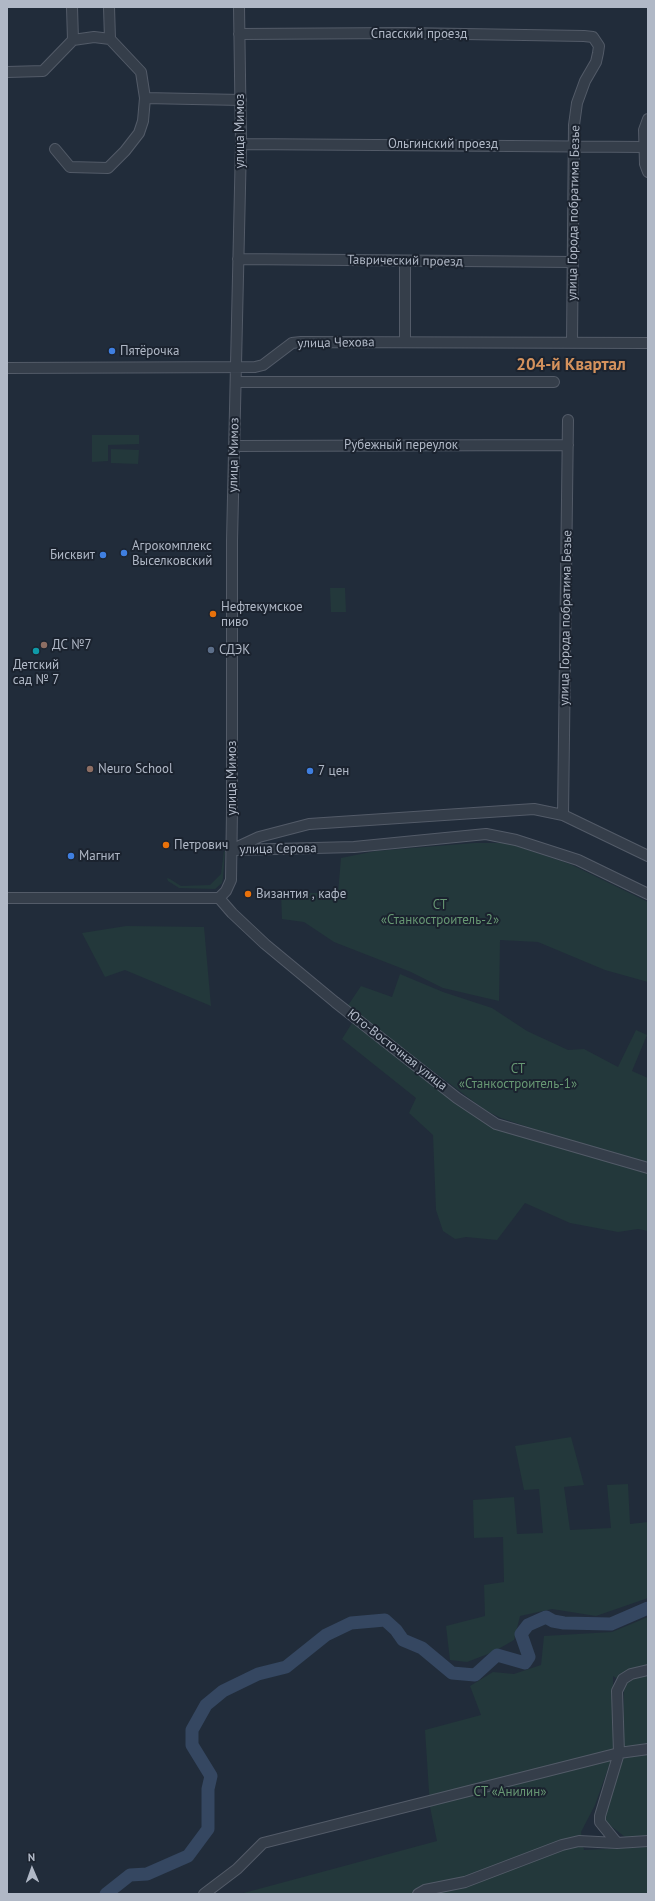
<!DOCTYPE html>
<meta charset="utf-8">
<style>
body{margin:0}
#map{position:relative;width:655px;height:1901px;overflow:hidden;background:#212c3a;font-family:"PT Sans",sans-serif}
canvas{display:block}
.frame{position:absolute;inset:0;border:8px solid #b0b8c6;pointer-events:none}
.north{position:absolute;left:12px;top:1849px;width:40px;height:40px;-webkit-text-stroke:3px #1b232f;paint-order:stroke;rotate:358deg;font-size:11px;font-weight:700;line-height:16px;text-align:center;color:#b0b8c6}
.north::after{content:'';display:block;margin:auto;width:14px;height:18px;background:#b0b8c6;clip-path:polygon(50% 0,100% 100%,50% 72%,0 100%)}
</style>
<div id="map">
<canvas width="655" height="1901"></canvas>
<div class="frame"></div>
<div class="north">N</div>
</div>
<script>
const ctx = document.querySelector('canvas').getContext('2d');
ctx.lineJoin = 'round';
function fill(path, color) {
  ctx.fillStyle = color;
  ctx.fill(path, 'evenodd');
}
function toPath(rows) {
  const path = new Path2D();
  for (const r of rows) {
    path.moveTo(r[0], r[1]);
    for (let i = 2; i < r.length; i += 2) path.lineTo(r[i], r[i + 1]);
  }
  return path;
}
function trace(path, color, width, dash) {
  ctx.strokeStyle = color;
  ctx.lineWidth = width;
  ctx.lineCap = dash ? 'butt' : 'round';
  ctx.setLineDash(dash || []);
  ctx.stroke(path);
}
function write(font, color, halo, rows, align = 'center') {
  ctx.font = font + ' "PT Sans",sans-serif';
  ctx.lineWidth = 4;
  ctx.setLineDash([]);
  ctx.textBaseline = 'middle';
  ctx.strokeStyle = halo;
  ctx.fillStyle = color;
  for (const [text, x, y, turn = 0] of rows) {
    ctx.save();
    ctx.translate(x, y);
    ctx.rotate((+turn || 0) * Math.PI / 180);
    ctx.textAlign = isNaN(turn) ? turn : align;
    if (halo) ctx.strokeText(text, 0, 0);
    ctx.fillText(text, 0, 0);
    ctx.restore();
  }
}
const green = toPath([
 [92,435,139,435,139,444,108,445,108,461,92,462],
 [111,449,139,450,138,464,111,463],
 [330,588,345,588,346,612,331,612],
 [474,843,507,843,570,864,648,902,648,982,605,970,538,942,500,940,499,1001,443,988,411,972,334,942,304,922,282,919,281,893,338,893,341,858,376,851],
 [224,851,225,852,223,878,222,883,215,889,179,888,168,881,167,878,170,879,181,886,210,885,221,874],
 [126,926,204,927,211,1006,125,970,105,977,82,933],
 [400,974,443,992,492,1008,527,1031,568,1050,584,1049,618,1067,636,1030,647,1035,632,1071,648,1078,648,1164,549,1134,501,1118,485,1110,347,1007,361,986,392,997],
 [352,1023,473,1114,648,1172,648,1231,638,1229,618,1232,570,1223,525,1203,497,1240,466,1237,455,1239,443,1231,436,1210,433,1135,409,1113,416,1098,342,1039],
 [571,1437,584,1485,564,1487,570,1530,611,1528,607,1485,628,1484,630,1524,648,1522,648,1598,596,1616,552,1609,520,1616,514,1640,493,1652,467,1662,450,1660,446,1626,485,1616,484,1585,504,1582,503,1537,474,1538,473,1500,514,1497,517,1534,543,1533,539,1489,524,1490,515,1446],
 [648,1617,648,1838,629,1840,603,1820,623,1752,624,1683,613,1676,614,1752,595,1805,581,1832,584,1850,648,1847,648,1894,240,1894,437,1841,430,1807,425,1730,481,1715,470,1686,493,1672,514,1674,541,1665,544,1636,612,1632]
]);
const river = toPath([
 [106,1894,130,1875,147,1874,188,1856,208,1829,208,1789,211,1776,192,1745,192,1730,206,1705,223,1691,258,1674,286,1667,326,1635,351,1623,385,1620,396,1630,403,1640,422,1648,452,1673,475,1675,497,1655,525,1663,529,1657,521,1634,528,1625,546,1617,553,1621,564,1623,611,1624,648,1608]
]);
const minor = toPath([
 [72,7,73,40],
 [239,34,405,33,584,36,593,37,599,46,598,53,596,62,585,81,577,103,574,125,572,342],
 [110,39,141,72,145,98,241,100],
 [7,72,43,71,73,40,94,37,110,39,109,7],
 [648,119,644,130,645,164,648,172],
 [241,144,644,147],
 [55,149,70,167,108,168,125,151,139,133,143,121,145,98],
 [238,259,573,262],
 [405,261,405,342],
 [7,368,255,367,263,365,292,343,301,342,648,343],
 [236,382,554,382],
 [235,446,568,445],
 [563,815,568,420],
 [231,850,259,837,309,824,534,809,563,815,648,856],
 [235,850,354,847,486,834,516,840,578,860,648,894],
 [7,898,219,898],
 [219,898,226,891,231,880,232,810,232,541,241,144,239,7],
 [219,898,232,913,265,944,335,1002,457,1098,496,1124,648,1168],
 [617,1843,600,1822,600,1816,619,1753,617,1691,623,1679,631,1674,648,1670],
 [204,1894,237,1869,263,1843,619,1753,648,1749],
 [418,1894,425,1890,465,1882,562,1845,579,1841,617,1843,648,1841]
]);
const markers = [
 [112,351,4,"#3f7fe0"],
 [124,553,4,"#3f7fe0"],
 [103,555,4,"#3f7fe0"],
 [213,614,4,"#e8710a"],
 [44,645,4,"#8d6e63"],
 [211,650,4,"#5c6f8a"],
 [36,651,4,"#0f9aa8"],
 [90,769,4,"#8d6e63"],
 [310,771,4,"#3f7fe0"],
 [166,845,4,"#e8710a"],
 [71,856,4,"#3f7fe0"],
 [248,894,4,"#e8710a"]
];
const streetNames = [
 ["Спасский проезд",419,34],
 ["улица Мимоз",240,131,-90],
 ["Ольгинский проезд",443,144],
 ["улица Города побратима Безье",574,213,-89],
 ["Таврический проезд",405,261,1],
 ["улица Чехова",336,343,-1],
 ["Рубежный переулок",401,445],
 ["улица Мимоз",234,455,-89],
 ["улица Города побратима Безье",566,618,-89],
 ["улица Мимоз",232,778,-90],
 ["улица Серова",278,849,-1],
 ["Юго-Восточная улица",397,1050,38]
];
const poiNames = [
 ["Пятёрочка",120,351],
 ["Агрокомплекс",132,546],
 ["Выселковский",132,561],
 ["Бисквит",95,555,"right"],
 ["Нефтекумское",221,607],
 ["пиво",221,622],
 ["ДС №7",52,645],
 ["СДЭК",219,650],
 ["Детский",36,665,"center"],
 ["сад № 7",36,680,"center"],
 ["Neuro School",98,769],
 ["7 цен",318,771],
 ["Петрович",174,845],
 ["Магнит",79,856],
 ["Византия , кафе",256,894]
];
const parkNames = [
 ["СТ",440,905],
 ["«Станкостроитель-2»",440,920],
 ["СТ",518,1069],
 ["«Станкостроитель-1»",518,1084],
 ["СТ «Анилин»",510,1792]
];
const districtNames = [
 ["204-й Квартал",571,365]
];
fill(green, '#23383b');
trace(river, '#354761', 13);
trace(minor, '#535b68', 12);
trace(minor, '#353e4a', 10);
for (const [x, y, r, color] of markers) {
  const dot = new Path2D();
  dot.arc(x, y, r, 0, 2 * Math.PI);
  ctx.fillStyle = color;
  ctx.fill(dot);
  trace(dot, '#1b232f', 1.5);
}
write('13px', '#b0b8c6', '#1b232f', streetNames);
write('13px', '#b0b8c6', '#1b232f', poiNames, 'left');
write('13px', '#679773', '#1b232f', parkNames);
write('bold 17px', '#d4925d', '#1b232f', districtNames);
</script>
